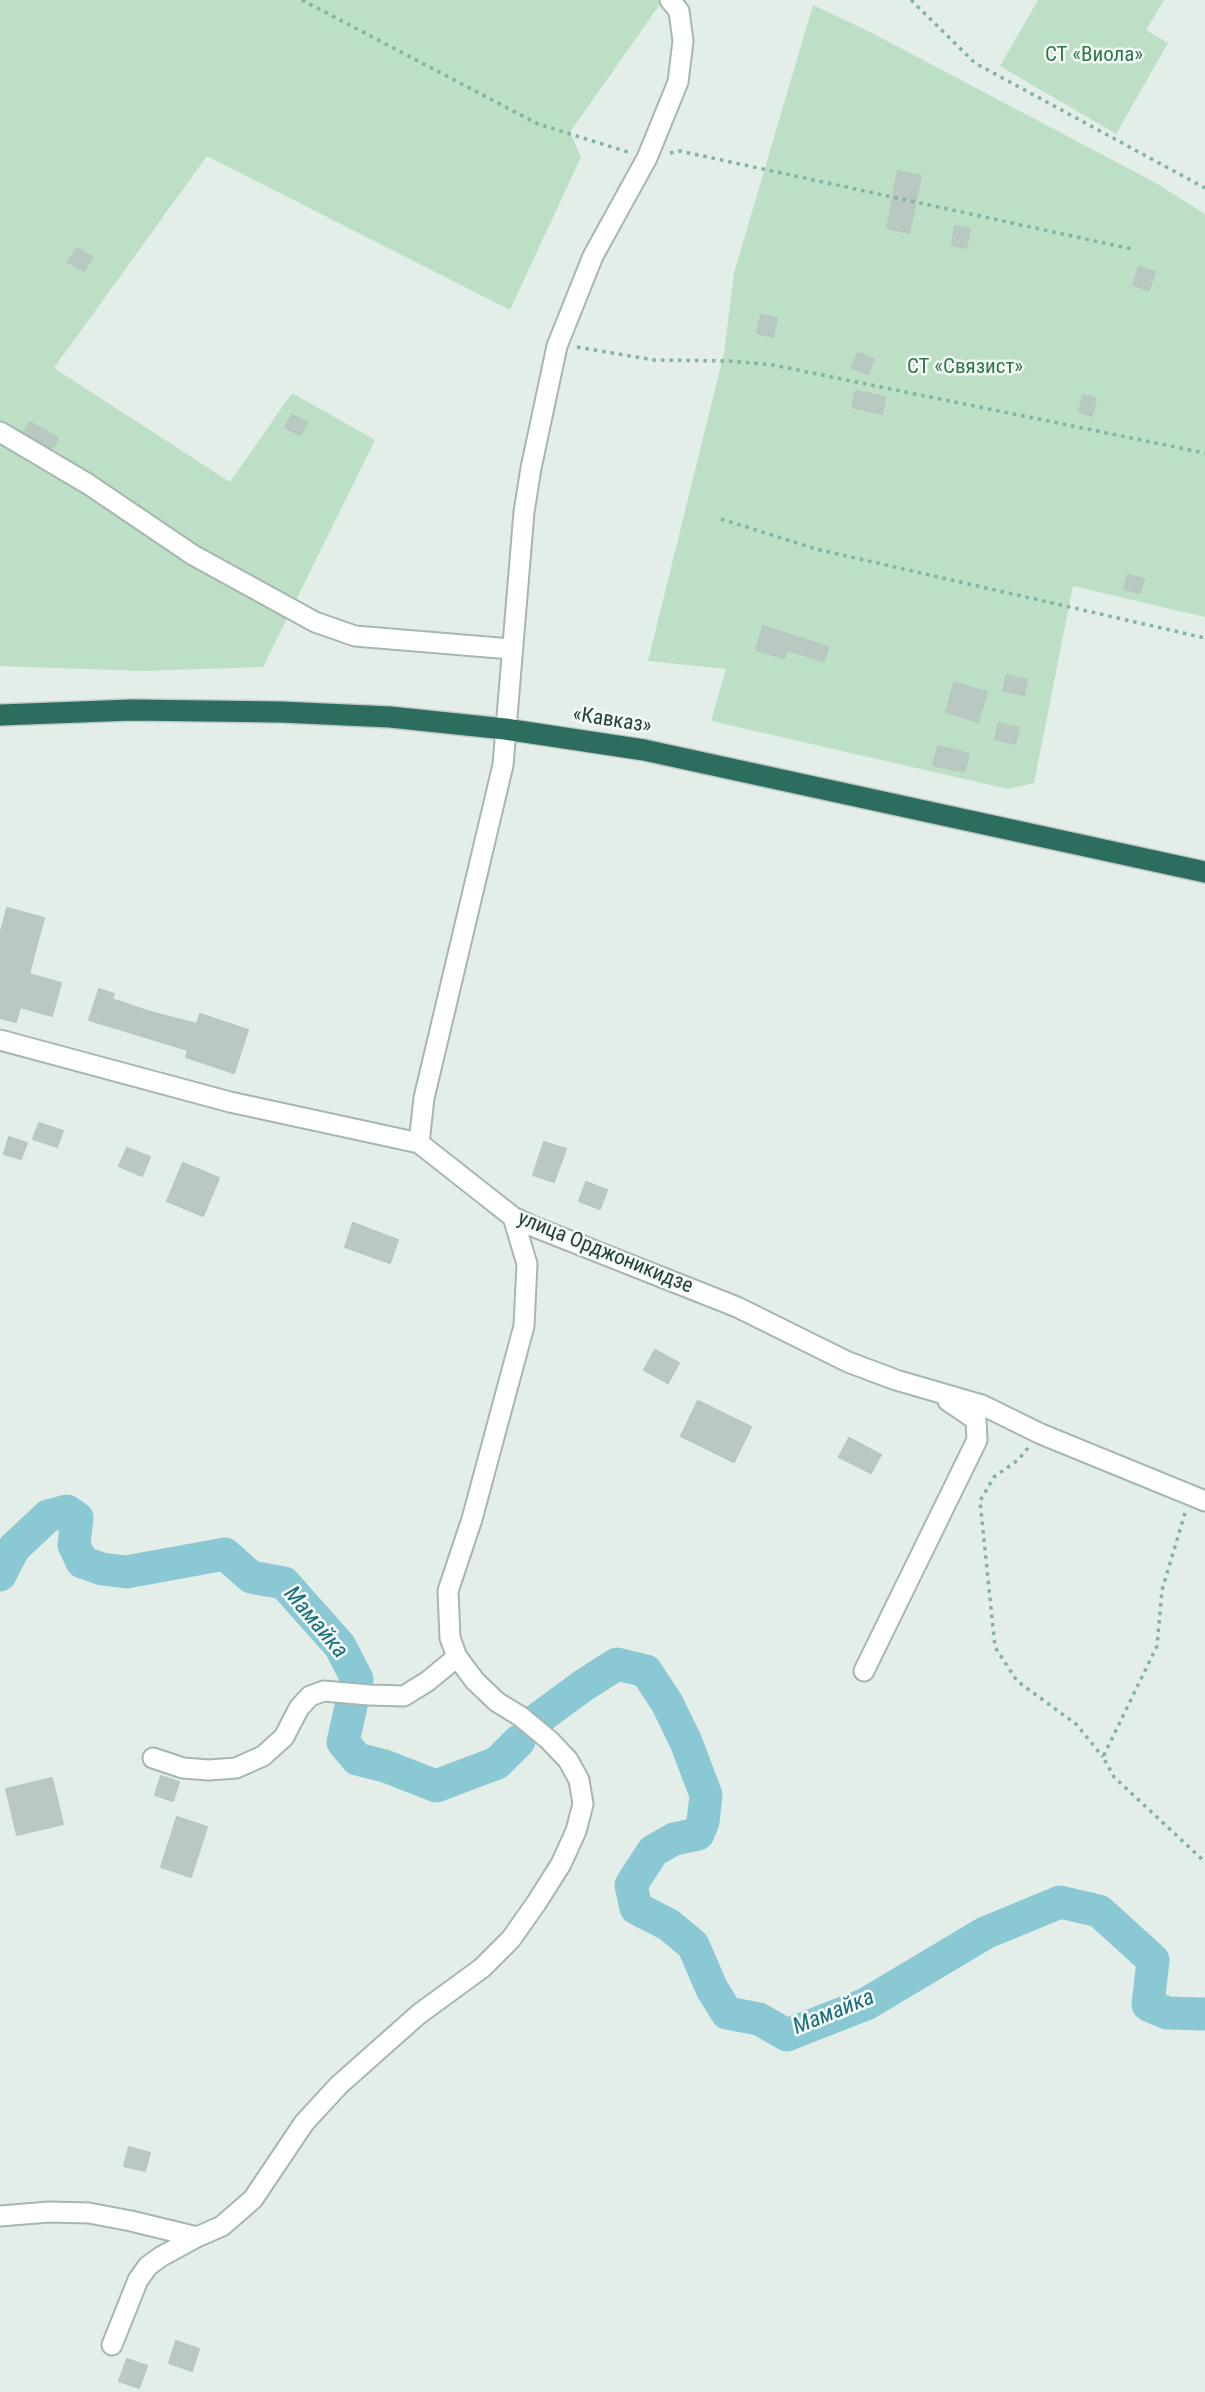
<!DOCTYPE html>
<meta charset="utf-8">
<style>
body{margin:0}
canvas{display:block;background:#e4eee9}
</style>
<canvas width="1205" height="2392"></canvas>
<script>
const ctx = document.querySelector('canvas').getContext('2d');
ctx.lineJoin = 'round';
function fill(path, color) {
  ctx.fillStyle = color;
  ctx.fill(path, 'evenodd');
}
function toPath(rows) {
  const path = new Path2D();
  for (const r of rows) {
    path.moveTo(r[0], r[1]);
    for (let i = 2; i < r.length; i += 2) path.lineTo(r[i], r[i + 1]);
  }
  return path;
}
function trace(path, color, width, dash) {
  ctx.strokeStyle = color;
  ctx.lineWidth = width;
  ctx.lineCap = dash ? 'butt' : 'round';
  ctx.setLineDash(dash || []);
  ctx.stroke(path);
}
function write(font, color, halo, rows, align = 'center') {
  ctx.font = font + ' "Roboto Condensed",sans-serif';
  ctx.lineWidth = 5;
  ctx.setLineDash([]);
  ctx.textBaseline = 'middle';
  ctx.strokeStyle = halo;
  ctx.fillStyle = color;
  for (const [text, x, y, turn = 0] of rows) {
    ctx.save();
    ctx.translate(x, y);
    ctx.rotate((+turn || 0) * Math.PI / 180);
    ctx.textAlign = isNaN(turn) ? turn : align;
    if (halo) ctx.strokeText(text, 0, 0);
    ctx.fillText(text, 0, 0);
    ctx.restore();
  }
}
const green = toPath([
 [0,0,663,0,570,132,581,157,510,310,207,156,54,368,230,482,292,393,375,440,263,667,142,671,0,666],
 [1038,0,1164,0,1146,30,1168,43,1116,134,1000,66],
 [813,5,870,32,1156,183,1205,214,1205,617,1073,586,1034,783,1008,789,711,721,726,669,648,661,724,353,734,273]
]);
const river = toPath([
 [0,1575,14,1548,48,1516,67,1511,77,1518,74,1545,82,1562,102,1569,126,1572,225,1554,251,1577,284,1583,340,1646,357,1679,343,1742,357,1759,385,1766,436,1786,497,1763,519,1741],
 [535,1721,584,1685,617,1664,646,1671,667,1703,686,1742,706,1795,703,1822,698,1834,674,1839,653,1851,631,1885,636,1908,669,1925,693,1945,712,1989,727,2013,759,2019,787,2035,866,2004,985,1933,1060,1902,1099,1911,1153,1960,1148,2005,1167,2013,1205,2014]
]);
const building = toPath([
 [898,171,921,176,909,233,887,228,898,171],
 [955,226,970,229,966,248,952,245,955,226],
 [77,248,92,257,84,271,68,262,77,248],
 [1139,267,1155,272,1149,290,1133,285,1139,267],
 [761,315,777,318,773,337,757,333,761,315],
 [858,353,874,359,868,374,852,368,858,353],
 [856,391,885,397,882,414,852,407,856,391],
 [1083,395,1096,399,1092,416,1079,412,1083,395],
 [292,415,307,423,300,435,285,427,292,415],
 [30,422,58,438,52,449,24,432,30,422],
 [1128,575,1144,579,1140,593,1124,589,1128,575],
 [763,626,828,647,824,661,787,650,784,658,756,650,763,626],
 [1007,675,1027,680,1024,695,1003,691,1007,675],
 [954,683,987,692,978,722,946,712,954,683],
 [999,723,1019,728,1015,744,995,739,999,723],
 [938,746,969,754,964,772,933,765,938,746],
 [7,908,44,918,29,974,61,983,52,1016,20,1007,16,1022,0,1018,0,935,7,908],
 [99,989,114,994,112,999,150,1012,197,1024,200,1014,248,1030,234,1073,186,1057,188,1050,89,1020,99,989],
 [39,1123,63,1131,57,1147,33,1139,39,1123],
 [9,1137,27,1143,21,1159,4,1154,9,1137],
 [544,1142,566,1149,554,1182,533,1175,544,1142],
 [127,1148,150,1157,142,1176,119,1166,127,1148],
 [183,1163,219,1178,203,1216,167,1201,183,1163],
 [586,1182,607,1190,600,1209,579,1201,586,1182],
 [353,1223,398,1240,390,1263,345,1247,353,1223],
 [655,1350,679,1363,668,1383,644,1370,655,1350],
 [698,1401,751,1427,734,1462,681,1436,698,1401],
 [849,1438,881,1455,871,1473,839,1457,849,1438],
 [161,1776,179,1782,173,1801,155,1795,161,1776],
 [52,1778,63,1824,17,1835,6,1789,52,1778],
 [177,1817,207,1827,191,1877,161,1867,177,1817],
 [129,2147,150,2153,145,2171,124,2166,129,2147],
 [176,2341,199,2349,192,2371,169,2363,176,2341],
 [127,2359,147,2366,139,2388,119,2381,127,2359]
]);
const path = toPath([
 [302,0,538,124,628,152],
 [911,0,975,63,1205,188],
 [670,153,680,151,1132,249],
 [577,347,654,360,729,361,773,365,1205,453],
 [721,519,816,549,1205,638],
 [1028,1448,1018,1460,994,1477,980,1501,995,1647,1017,1681,1076,1724,1103,1757],
 [1185,1513,1162,1590,1157,1646,1103,1757,1114,1777,1205,1862]
]);
const minor = toPath([
 [0,432,88,484,193,555,315,622,355,636,511,649],
 [0,1040,230,1102,419,1143,513,1217,532,1226,737,1307,848,1362,896,1380,982,1405,1041,1434,1205,1501],
 [419,1143,424,1098,503,765,524,512,531,468,557,346,593,256,647,158,678,82,683,41,679,11,670,0],
 [864,1671,977,1440,976,1420,948,1401],
 [153,1758,183,1768,209,1770,236,1768,263,1756,284,1737,299,1708,310,1696,324,1691,369,1695,404,1696,428,1681,457,1657],
 [0,2216,49,2212,89,2213,131,2221,197,2237,222,2226,253,2199,304,2123,339,2085,419,2014,482,1968,511,1939,537,1902,561,1864,576,1831,583,1804,579,1780,568,1760,549,1740,520,1716,497,1702,475,1681,457,1657,450,1638,448,1591,472,1519,524,1326,527,1264,513,1217],
 [112,2345,138,2280,148,2266,162,2256,197,2237]
]);
const highway = toPath([
 [0,715,132,710,281,712,390,717,505,729,644,750,1205,872]
]);
const parkNames = [
 ["СТ «Виола»",1094,56],
 ["СТ «Связист»",965,368]
];
const streetNames = [
 ["«Кавказ»",612,721,9],
 ["улица Орджоникидзе",605,1253,22]
];
const waterNames = [
 ["Мамайка",315,1623,50],
 ["Мамайка",834,2013,-22]
];
fill(green, '#bcdfc5');
trace(river, '#8ac9d4', 33);
fill(building, '#b9c9c2');
trace(building, '#b6c8c0', 2);
trace(minor, '#a6b6b0', 23);
trace(highway, '#c1cac7', 24);
trace(path, '#83b2a3', 3.5, [3.5, 5]);
trace(minor, '#fff', 19);
trace(highway, '#2d6d60', 21);
write('21px', '#2b7849', '#f5faf7', parkNames);
write('21px', '#224038', '#f5faf7', streetNames);
write('italic 23px', '#1a6e7e', '#f5faf7', waterNames);
</script>
